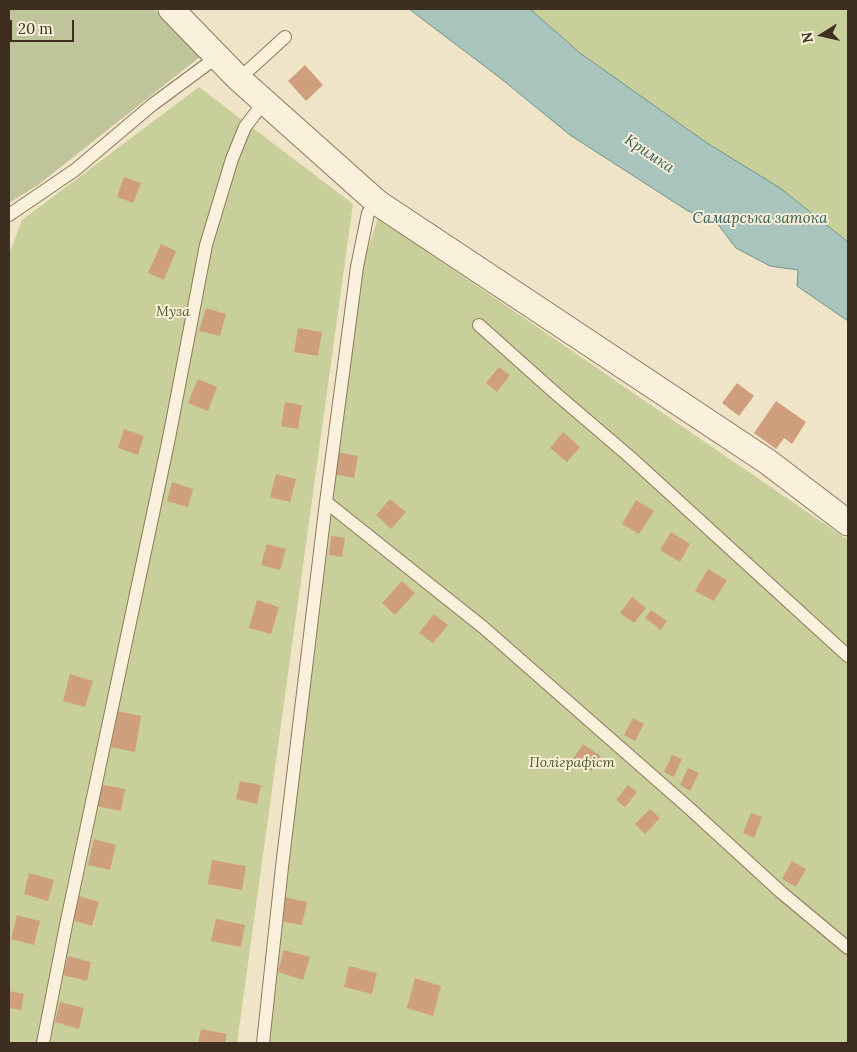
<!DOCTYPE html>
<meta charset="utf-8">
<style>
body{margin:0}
#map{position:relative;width:857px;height:1052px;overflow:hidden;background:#f0e4c8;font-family:Lora,serif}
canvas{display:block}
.frame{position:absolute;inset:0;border:10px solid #3d2e20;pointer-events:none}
.north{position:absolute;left:797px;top:10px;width:50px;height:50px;-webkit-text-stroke:4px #f7eed8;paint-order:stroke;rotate:260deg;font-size:14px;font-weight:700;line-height:20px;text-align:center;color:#3d2e20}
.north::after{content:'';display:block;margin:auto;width:18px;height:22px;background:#3d2e20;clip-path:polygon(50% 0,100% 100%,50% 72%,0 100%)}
.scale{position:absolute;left:10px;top:20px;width:64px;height:22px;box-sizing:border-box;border:2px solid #3d2e20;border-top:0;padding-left:6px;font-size:15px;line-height:18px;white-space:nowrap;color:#3d2e20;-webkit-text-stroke:4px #f7eed8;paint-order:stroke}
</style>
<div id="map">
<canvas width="857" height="1052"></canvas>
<div class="frame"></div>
<div class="north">N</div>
<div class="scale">20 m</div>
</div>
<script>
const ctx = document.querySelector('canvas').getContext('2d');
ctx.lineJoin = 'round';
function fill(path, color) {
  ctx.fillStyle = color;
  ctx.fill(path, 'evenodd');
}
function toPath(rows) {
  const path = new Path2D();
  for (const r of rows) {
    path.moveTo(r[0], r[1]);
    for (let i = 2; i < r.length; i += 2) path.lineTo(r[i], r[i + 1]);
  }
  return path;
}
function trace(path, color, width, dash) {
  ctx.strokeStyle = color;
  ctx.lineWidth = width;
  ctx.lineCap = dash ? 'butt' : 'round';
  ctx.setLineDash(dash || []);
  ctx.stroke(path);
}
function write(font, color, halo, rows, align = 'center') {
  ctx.font = font + ' Lora,serif';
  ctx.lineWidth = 4;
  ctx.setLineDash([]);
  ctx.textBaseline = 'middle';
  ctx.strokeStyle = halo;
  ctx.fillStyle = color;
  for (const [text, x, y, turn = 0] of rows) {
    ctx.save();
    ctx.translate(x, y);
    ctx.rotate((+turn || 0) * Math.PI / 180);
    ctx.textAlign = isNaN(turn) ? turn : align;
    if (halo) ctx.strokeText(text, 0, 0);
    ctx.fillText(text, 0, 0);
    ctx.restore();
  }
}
const green = toPath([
 [530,9,848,9,848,242,780,188,707,143,580,53],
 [199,87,353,204,237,1043,9,1043,9,254,22,220],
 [378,218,848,540,848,1043,264,1043,358,278]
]);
const cemetery = toPath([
 [9,9,154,9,201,56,38,185,9,203]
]);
const water = toPath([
 [409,9,530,9,580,53,707,143,780,188,848,242,848,321,797,286,798,270,770,266,736,248,717,223,688,211,570,135,499,77,409,9]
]);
const building = toPath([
 [305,65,323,85,306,101,288,81],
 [124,177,141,183,133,203,117,197],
 [161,244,176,251,164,280,148,273],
 [206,308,226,314,220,336,199,331],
 [298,328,322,332,318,356,294,352],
 [499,367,510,375,497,392,486,383],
 [198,379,217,387,208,411,188,403],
 [737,383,754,396,739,416,722,403],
 [776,401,806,422,792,444,784,438,776,449,754,433],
 [285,402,302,405,298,429,281,426],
 [124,429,144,436,138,455,118,448],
 [563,432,580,447,567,462,550,448],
 [337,452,358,456,354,478,333,474],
 [276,474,296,479,290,502,270,497],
 [172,482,193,489,188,507,167,501],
 [390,499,406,512,391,529,376,515],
 [636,500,654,511,639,534,622,524],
 [671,532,690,544,680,562,660,550],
 [331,536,345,538,342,557,329,555],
 [267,544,286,549,280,570,261,565],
 [708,569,727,580,714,601,695,591],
 [402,581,415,593,395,615,382,603],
 [632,597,646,608,634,623,620,613],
 [257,600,279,607,271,634,249,628],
 [651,610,667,621,661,630,645,618],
 [434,614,448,625,433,643,419,633],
 [70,674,93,681,85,707,63,701],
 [118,711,141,716,135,752,111,747],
 [633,718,644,724,635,741,624,735],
 [583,744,601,756,591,771,573,759],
 [672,755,682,759,674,777,664,772],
 [688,768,699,773,690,791,680,785],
 [240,781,261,785,257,804,236,799],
 [99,784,125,789,121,811,96,806],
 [628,785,637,792,625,807,616,800],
 [650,809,660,818,645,834,635,824],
 [751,813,762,817,754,838,743,833],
 [94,839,116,845,110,870,88,865],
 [212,860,246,866,242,890,208,884],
 [792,861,806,869,796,887,782,879],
 [29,873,54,880,48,901,24,894],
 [79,896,99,902,92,926,72,920],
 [285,897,307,902,302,925,280,921],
 [17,915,40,921,34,945,11,939],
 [216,919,245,925,241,947,211,941],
 [284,950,310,957,303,980,278,972],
 [68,956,91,962,87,981,63,975],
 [349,966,377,973,372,994,344,987],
 [415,978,441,986,433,1016,407,1008],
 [9,991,24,994,21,1010,9,1008],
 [60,1002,84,1008,79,1029,55,1022],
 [201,1029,227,1034,225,1043,198,1043]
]);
const lane = toPath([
 [239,79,285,37],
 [9,215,75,170,152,105,217,57],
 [479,325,554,392,630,457,848,656],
 [326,502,484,628,689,808,782,893,848,948],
 [43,1043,66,925,169,438,206,245,232,159,245,127,264,102],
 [263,1043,282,867,326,502,357,267,368,213,378,203]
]);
const street = toPath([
 [171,9,239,79,378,203,768,462,848,523]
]);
const parkNames = [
 ["Муза",173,312],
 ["Поліграфіст",572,763]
];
const waterNames = [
 ["Кримка",649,154,34],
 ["Самарська затока",760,219]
];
fill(green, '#c9cf9b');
fill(cemetery, '#bfc49a');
fill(water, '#a9c4bc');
trace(water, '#6f938a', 1);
fill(building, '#cf9f7d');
trace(lane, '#8d765c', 14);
trace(street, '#8d765c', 27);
trace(lane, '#faf1dc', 12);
trace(street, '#faf1dc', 25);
write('italic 14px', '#4d5a26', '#f7eed8', parkNames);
write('italic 15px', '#2f5d5a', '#f7eed8', waterNames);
</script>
